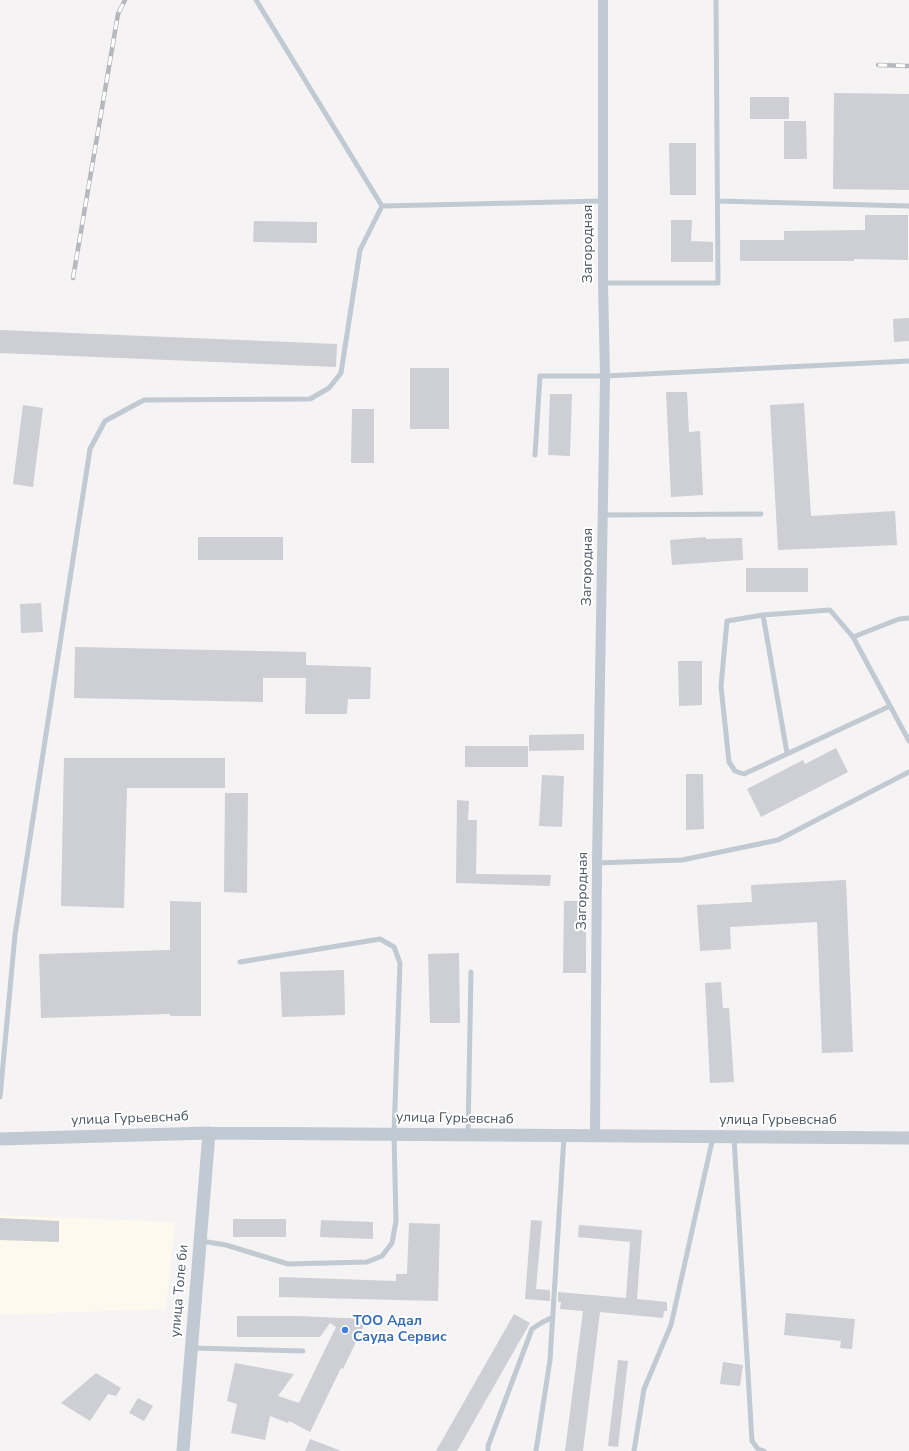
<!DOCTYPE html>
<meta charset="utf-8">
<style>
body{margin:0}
canvas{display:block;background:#f5f3f3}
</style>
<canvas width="909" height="1451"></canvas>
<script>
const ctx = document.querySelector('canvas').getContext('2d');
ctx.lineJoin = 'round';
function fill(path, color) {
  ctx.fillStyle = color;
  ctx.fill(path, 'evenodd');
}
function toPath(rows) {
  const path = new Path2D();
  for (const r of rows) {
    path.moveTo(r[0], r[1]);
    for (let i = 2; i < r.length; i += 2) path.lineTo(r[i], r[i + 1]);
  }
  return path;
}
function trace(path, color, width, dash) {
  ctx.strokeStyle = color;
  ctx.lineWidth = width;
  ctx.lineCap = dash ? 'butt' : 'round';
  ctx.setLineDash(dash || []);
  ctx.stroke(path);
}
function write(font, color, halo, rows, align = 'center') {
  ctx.font = font + ' "Nunito Sans",sans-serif';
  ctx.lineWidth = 4;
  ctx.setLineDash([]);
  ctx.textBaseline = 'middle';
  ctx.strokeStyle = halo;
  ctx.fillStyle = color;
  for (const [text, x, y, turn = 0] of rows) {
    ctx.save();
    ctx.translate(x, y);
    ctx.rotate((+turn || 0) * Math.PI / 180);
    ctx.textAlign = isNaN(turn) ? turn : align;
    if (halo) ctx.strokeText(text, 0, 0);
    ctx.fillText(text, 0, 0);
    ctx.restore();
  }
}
const commercial = toPath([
 [0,1215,175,1222,166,1309,0,1315]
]);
const building = toPath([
 [834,93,909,94,909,190,833,189],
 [750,97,789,97,789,119,750,119],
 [784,121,806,121,807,159,784,159],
 [669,143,696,143,696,195,670,195],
 [865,215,908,215,908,260,854,259,854,261,740,261,740,240,784,240,784,231,865,230],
 [671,220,692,220,691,241,713,242,713,262,671,262],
 [254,221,317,222,317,243,253,242],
 [909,318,909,341,894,342,893,319],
 [0,330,337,344,336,367,0,353],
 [410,368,449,368,449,429,410,429],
 [666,392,687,392,689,432,700,431,703,495,671,497],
 [550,394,572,394,570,456,548,455],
 [804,403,811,516,895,511,897,545,778,550,770,405],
 [23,405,43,408,33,487,13,484],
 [352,409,374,409,374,463,351,463],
 [198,537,283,537,283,560,198,560],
 [706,537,706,539,742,538,743,560,672,565,670,540],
 [746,568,808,568,808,592,746,592],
 [41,603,43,632,21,633,20,604],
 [75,647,306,652,306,665,371,667,370,699,348,699,347,714,305,714,306,678,263,678,263,702,74,698],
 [678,661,702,661,702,705,679,706],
 [584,734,584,750,529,751,529,735],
 [465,746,528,746,528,767,465,767],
 [836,748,848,772,761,817,747,789,803,760,805,764],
 [64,758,225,758,225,788,127,788,124,908,61,906],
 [686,774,703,774,704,829,686,830],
 [542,775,564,776,562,827,539,826],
 [225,793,248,793,247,893,224,892],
 [457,800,469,801,468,820,477,820,476,874,551,875,550,886,456,883],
 [846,880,853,1052,822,1053,817,922,730,927,731,949,700,951,697,905,752,902,751,885],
 [170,901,201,902,201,1016,170,1016,170,1014,41,1018,39,954,170,950],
 [564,901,586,901,586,973,563,973],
 [459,953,460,1023,430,1023,428,954],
 [344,970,345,1015,282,1017,280,972],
 [721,982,723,1008,729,1008,734,1082,710,1083,705,983],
 [0,1218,59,1221,59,1242,0,1240],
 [233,1219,286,1219,286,1237,233,1237],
 [321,1220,373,1222,373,1239,320,1237],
 [531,1220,542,1221,536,1289,550,1290,550,1301,525,1299],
 [409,1223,440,1224,438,1301,279,1297,279,1277,396,1281,396,1274,407,1274],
 [579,1225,642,1230,637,1299,667,1302,667,1311,664,1311,663,1318,600,1312,583,1451,565,1451,583,1311,560,1309,561,1302,558,1302,558,1292,626,1298,630,1242,578,1237],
 [786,1313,855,1319,852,1349,840,1348,841,1341,784,1335],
 [514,1314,530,1323,457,1451,436,1451],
 [237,1316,297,1316,367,1319,343,1369,341,1368,310,1432,289,1421,288,1423,270,1416,265,1440,231,1433,237,1404,227,1401,235,1363,294,1374,278,1396,299,1403,336,1327,330,1323,320,1337,237,1337],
 [618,1360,628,1361,618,1447,608,1446],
 [723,1362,743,1365,740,1386,720,1384],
 [96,1373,121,1388,116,1396,108,1394,90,1421,61,1403],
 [138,1398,153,1406,144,1421,129,1413],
 [310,1439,339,1450,339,1451,305,1451]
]);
const service = toPath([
 [256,0,382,206],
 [718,201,909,206],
 [603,283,718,283,716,0],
 [535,455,540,376,605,376,909,361],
 [603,515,761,514],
 [763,615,787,753],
 [853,637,899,619,909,618],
 [890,706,744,774,735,771,729,762,721,686,727,621,763,615,830,610,853,637,909,741],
 [597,863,682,860,778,840,909,772],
 [0,1097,15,935,90,449,105,421,144,400,310,399,329,388,341,373,360,250,382,206,603,201],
 [468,1134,471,972],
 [734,1138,752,1441,758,1449,764,1451],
 [201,1241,226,1245,288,1264,367,1262,382,1256,392,1243,396,1221,394,1134,400,963,394,947,380,939,240,962],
 [192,1348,303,1351],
 [488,1451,488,1446,532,1329,541,1323,553,1317],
 [536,1451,550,1360,564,1136],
 [634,1451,644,1389,671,1325,713,1137]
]);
const minor = toPath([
 [595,1135,597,863,605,376,603,283,603,0]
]);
const tertiary = toPath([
 [0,1139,209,1133,909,1138],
 [183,1451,209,1133]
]);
const rail = toPath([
 [878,65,909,66],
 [73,278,118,14,125,0]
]);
const markers = [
 [345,1330,4,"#3f7fe0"]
];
const streetNames = [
 ["Загородная",589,244,-90],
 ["Загородная",588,567,-89],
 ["Загородная",583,891,-89],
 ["улица Гурьевснаб",130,1119,-2],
 ["улица Гурьевснаб",455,1119,1],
 ["улица Гурьевснаб",778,1121],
 ["улица Толе би",180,1291,-85]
];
const shopNames = [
 ["ТОО Адал",353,1322],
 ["Сауда Сервис",353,1338]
];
fill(commercial, '#fdf9ef');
fill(building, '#cdcfd5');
trace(service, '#c1cad2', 5);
trace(minor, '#c1cad2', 10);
trace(tertiary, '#c1cad2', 13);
trace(rail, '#b5b8bd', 4.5);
trace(rail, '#fff', 3, [9]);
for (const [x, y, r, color] of markers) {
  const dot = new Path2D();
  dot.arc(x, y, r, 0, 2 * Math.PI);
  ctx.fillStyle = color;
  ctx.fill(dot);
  trace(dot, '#fff', 1.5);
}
write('14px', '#4a5661', '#fff', streetNames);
write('bold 14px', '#366cbe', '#fff', shopNames, 'left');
</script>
